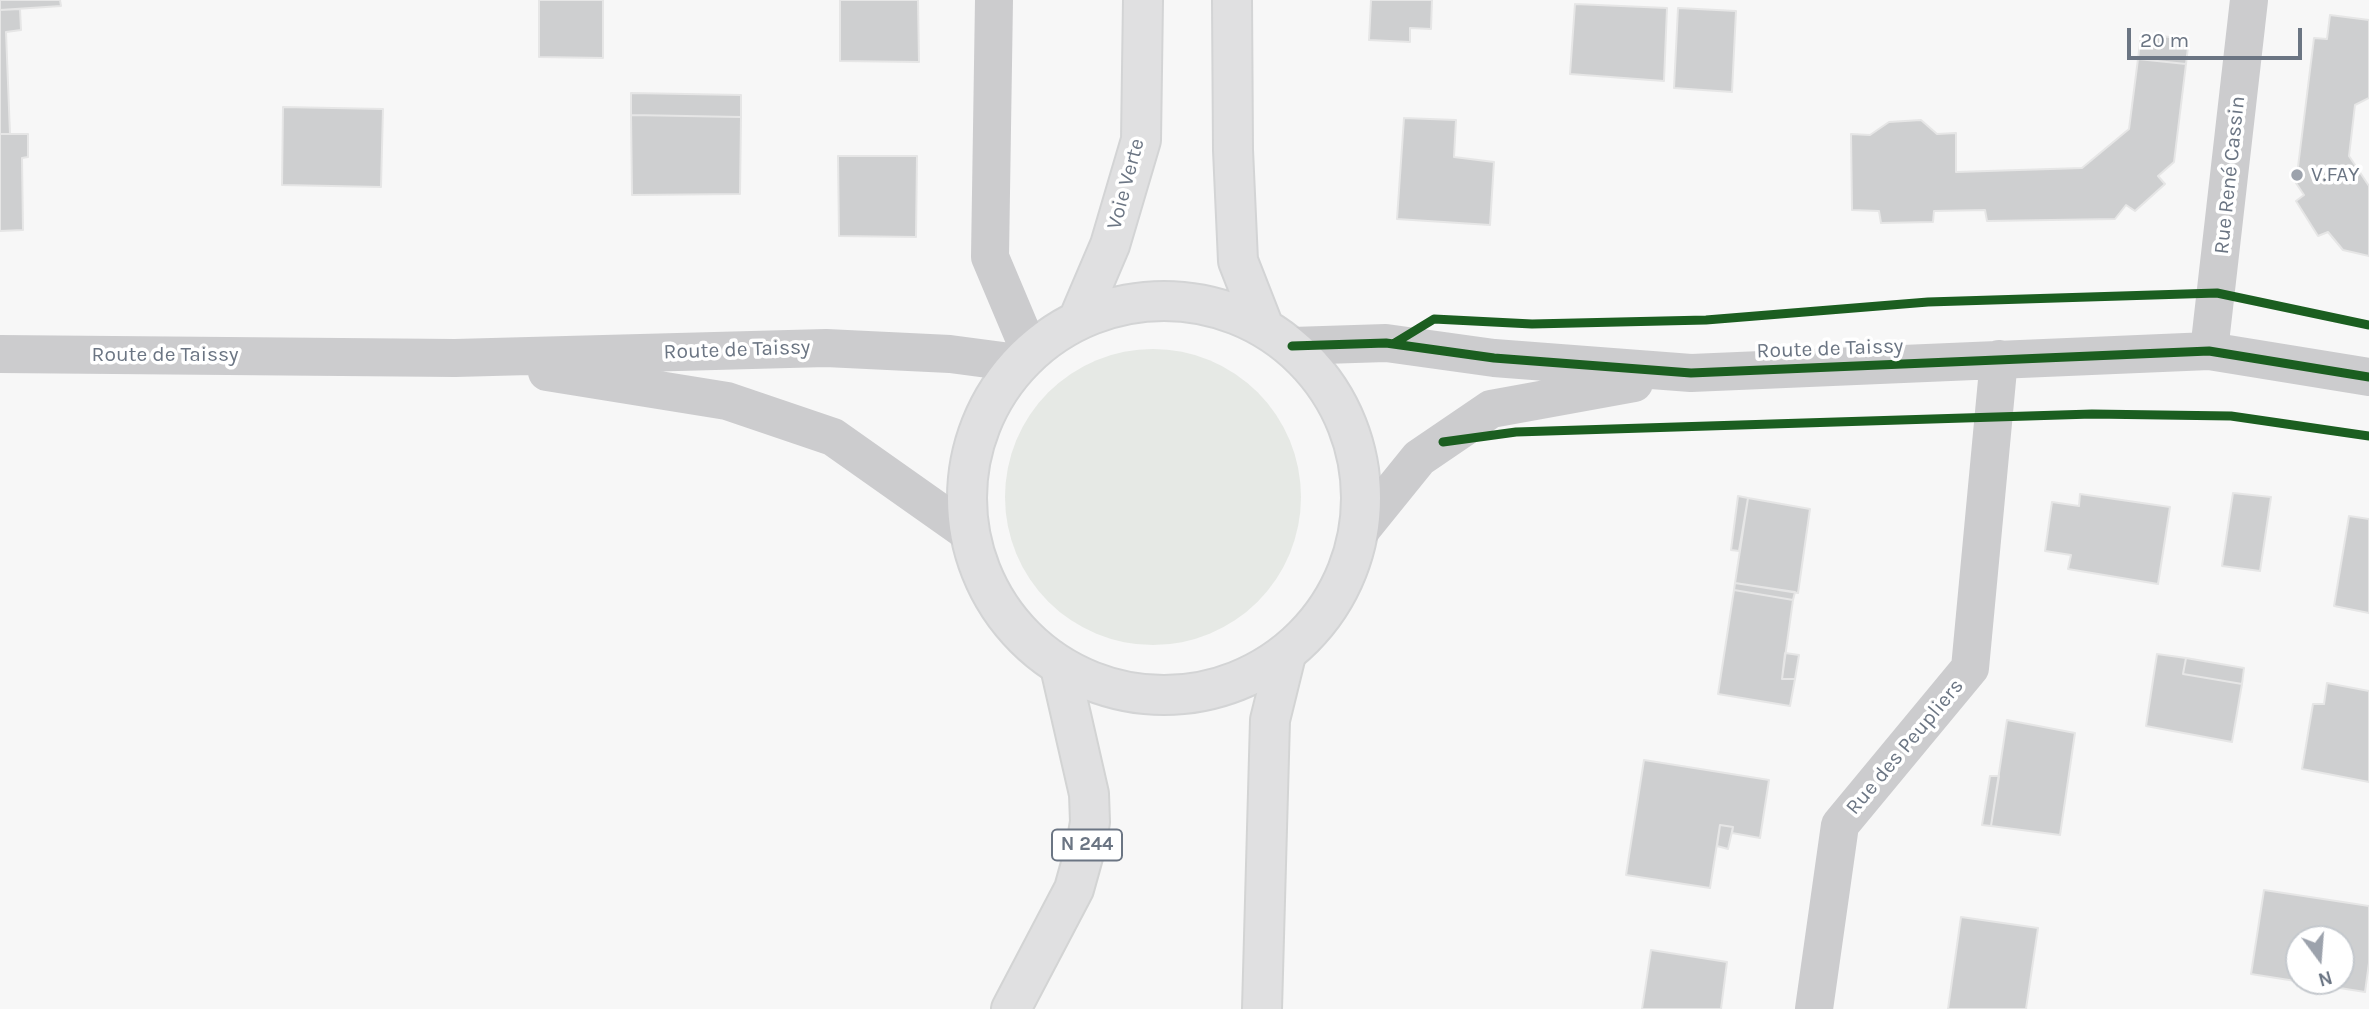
<!DOCTYPE html>
<meta charset="utf-8">
<style>
body{margin:0}
#map{position:relative;width:2369px;height:1009px;overflow:hidden;background:#f7f7f7;font-family:Karla,sans-serif}
canvas{display:block}
.north{position:absolute;left:2285px;top:925px;width:70px;height:70px;box-sizing:border-box;background:#fff;border:2px solid #c4c8cd;border-radius:50%;rotate:164deg;font-size:19px;font-weight:700;line-height:28px;text-align:center;color:#6b7583}
.north::after{content:'';display:block;margin:auto;width:24px;height:32px;background:#9ca2ac;clip-path:polygon(50% 0,100% 100%,50% 72%,0 100%)}
.scale{position:absolute;left:2127px;top:28px;width:175px;height:32px;box-sizing:border-box;border:4px solid #6b7583;border-top:0;padding-left:9px;font-size:21px;line-height:24px;white-space:nowrap;color:#6b7583;-webkit-text-stroke:5px #fff;paint-order:stroke}
</style>
<div id="map">
<canvas width="2369" height="1009"></canvas>
<div class="north">N</div>
<div class="scale">20 m</div>
</div>
<script>
const ctx = document.querySelector('canvas').getContext('2d');
ctx.lineJoin = 'round';
function fill(path, color) {
  ctx.fillStyle = color;
  ctx.fill(path, 'evenodd');
}
function toPath(rows) {
  const path = new Path2D();
  for (const r of rows) {
    if (r.length === 3) {
      path.moveTo(r[0] + r[2], r[1]);
      path.arc(r[0], r[1], r[2], 0, 2 * Math.PI);
      continue;
    }
    path.moveTo(r[0], r[1]);
    for (let i = 2; i < r.length; i += 2) path.lineTo(r[i], r[i + 1]);
  }
  return path;
}
function trace(path, color, width, dash) {
  ctx.strokeStyle = color;
  ctx.lineWidth = width;
  ctx.lineCap = dash ? 'butt' : 'round';
  ctx.setLineDash(dash || []);
  ctx.stroke(path);
}
function write(font, color, halo, rows, align = 'center') {
  ctx.font = font + ' Karla,sans-serif';
  ctx.lineWidth = 7;
  ctx.setLineDash([]);
  ctx.textBaseline = 'middle';
  ctx.strokeStyle = halo;
  ctx.fillStyle = color;
  for (const [text, x, y, turn = 0] of rows) {
    ctx.save();
    ctx.translate(x, y);
    ctx.rotate((+turn || 0) * Math.PI / 180);
    ctx.textAlign = isNaN(turn) ? turn : align;
    if (halo) ctx.strokeText(text, 0, 0);
    ctx.fillText(text, 0, 0);
    ctx.restore();
  }
}
const green = toPath([
 [1153,497,148]
]);
const building = toPath([
 [0,0,60,0,61,6,0,10,0,0],
 [539,0,603,0,603,58,539,57,539,0],
 [840,0,918,0,919,62,840,61,840,0],
 [1371,0,1432,0,1431,29,1410,28,1410,42,1369,40,1371,0],
 [1575,4,1667,8,1664,81,1570,74,1575,4],
 [1678,8,1736,11,1732,92,1674,88,1678,8],
 [20,9,21,30,6,32,10,134,0,134,0,10,20,9],
 [2330,15,2369,20,2369,98,2355,105,2349,156,2369,186,2369,256,2343,250,2328,232,2318,236,2296,201,2304,195,2296,183,2314,38,2327,39,2330,15],
 [2141,34,2189,39,2186,64,2138,59,2141,34],
 [2138,59,2186,64,2174,162,2158,176,2165,184,2135,211,2126,205,2115,219,1987,221,1985,210,1934,211,1933,222,1881,223,1879,211,1852,210,1851,134,1870,135,1889,122,1921,120,1937,134,1956,133,1956,172,2082,168,2129,129,2138,59],
 [631,93,741,95,741,117,631,115,631,93],
 [283,107,383,109,381,187,282,185,283,107],
 [631,115,741,117,740,194,632,195,631,115],
 [1404,118,1456,120,1454,157,1494,162,1490,225,1397,219,1404,118],
 [0,134,28,134,28,157,22,158,23,230,0,231,0,134],
 [838,156,917,156,916,237,839,236,838,156],
 [2233,493,2271,497,2260,571,2222,566,2233,493],
 [2080,494,2170,507,2158,584,2068,569,2071,555,2045,551,2052,502,2079,506,2080,494],
 [1738,496,1748,498,1739,551,1731,550,1738,496],
 [1748,498,1810,509,1798,593,1735,583,1748,498],
 [2349,516,2369,519,2369,613,2334,606,2349,516],
 [1735,583,1795,592,1793,600,1734,590,1735,583],
 [1734,590,1793,600,1782,679,1795,679,1790,706,1718,694,1734,590],
 [1785,653,1799,655,1795,679,1782,679,1785,653],
 [2157,654,2186,658,2183,674,2242,684,2232,742,2146,726,2157,654],
 [2186,658,2244,668,2242,684,2183,674,2186,658],
 [2327,683,2369,691,2369,782,2302,769,2313,704,2324,704,2327,683],
 [2007,720,2075,733,2060,835,1991,826,2007,720],
 [1644,760,1769,780,1760,838,1732,833,1733,827,1720,825,1710,888,1626,875,1644,760],
 [1990,776,1999,776,1991,826,1982,825,1990,776],
 [1720,825,1733,827,1728,849,1717,846,1720,825],
 [2264,890,2369,906,2369,963,2365,992,2251,974,2264,890],
 [2299,939,2341,939,2341,981,2299,981,2299,939],
 [1961,917,2038,928,2026,1009,1948,1009,1961,917],
 [1651,950,1727,962,1721,1009,1642,1009,1651,950]
]);
const minor = toPath([
 [994,0,990,257,1030,352],
 [1292,346,1386,343,1494,358,1691,373,2209,351,2369,377],
 [2209,351,2249,0],
 [0,354,455,358,826,348,950,354,1018,363],
 [547,372,727,401,833,437,969,533],
 [1360,531,1419,458,1491,409,1634,383],
 [1814,1009,1840,825,1970,668,1999,359]
]);
const major = toPath([
 [1232,0,1233,150,1238,261,1263,325],
 [1164,498,197],
 [1078,320,1110,245,1141,140,1143,0]
]);
const highway = toPath([
 [1011,1009,1074,889,1086,846,1090,822,1089,794,1060,667],
 [1262,1009,1270,720,1286,655]
]);
const cycleway = toPath([
 [1393,344,1434,319,1532,324,1706,320,1928,302,2217,293,2369,325],
 [1292,346,1386,343,1494,358,1691,373,2209,351,2369,377],
 [1443,442,1516,432,2092,414,2231,416,2369,436]
]);
const markers = [
 [2297,175,7,"#9ca2ac"]
];
const shields = [
 [1087,845,70]
];
const shieldNames = [
 ["N 244",1087,845]
];
const streetNames = [
 ["Rue René Cassin",2230,175,-84],
 ["Voie Verte",1126,184,-75],
 ["Route de Taissy",1830,349,-2],
 ["Route de Taissy",737,350,-2],
 ["Route de Taissy",165,355],
 ["Rue des Peupliers",1905,747,-50]
];
const poiNames = [
 ["V.FAY",2311,175]
];
fill(green, '#e6e9e5');
fill(building, '#cecfd0');
trace(building, '#e6e6e6', 2);
trace(major, '#d3d4d5', 42);
trace(highway, '#d3d4d4', 42);
trace(minor, '#ccccce', 38);
trace(major, '#e0e0e1', 38);
trace(highway, '#e0e0e1', 38);
trace(cycleway, '#1b5e20', 9);
for (const [x, y, r, color] of markers) {
  const dot = new Path2D();
  dot.arc(x, y, r, 0, 2 * Math.PI);
  ctx.fillStyle = color;
  ctx.fill(dot);
  trace(dot, '#fff', 2.5);
}
for (const [x, y, w] of shields) {
  const box = new Path2D();
  box.roundRect(x - w / 2, y - 15.5, w, 31, 5);
  ctx.fillStyle = '#fff';
  ctx.fill(box);
  trace(box, '#6b7583', 2);
}
write('bold 19px', '#6b7583', null, shieldNames);
write('21px', '#6b7583', '#fff', streetNames);
write('21px', '#6b7583', '#fff', poiNames, 'left');
</script>
